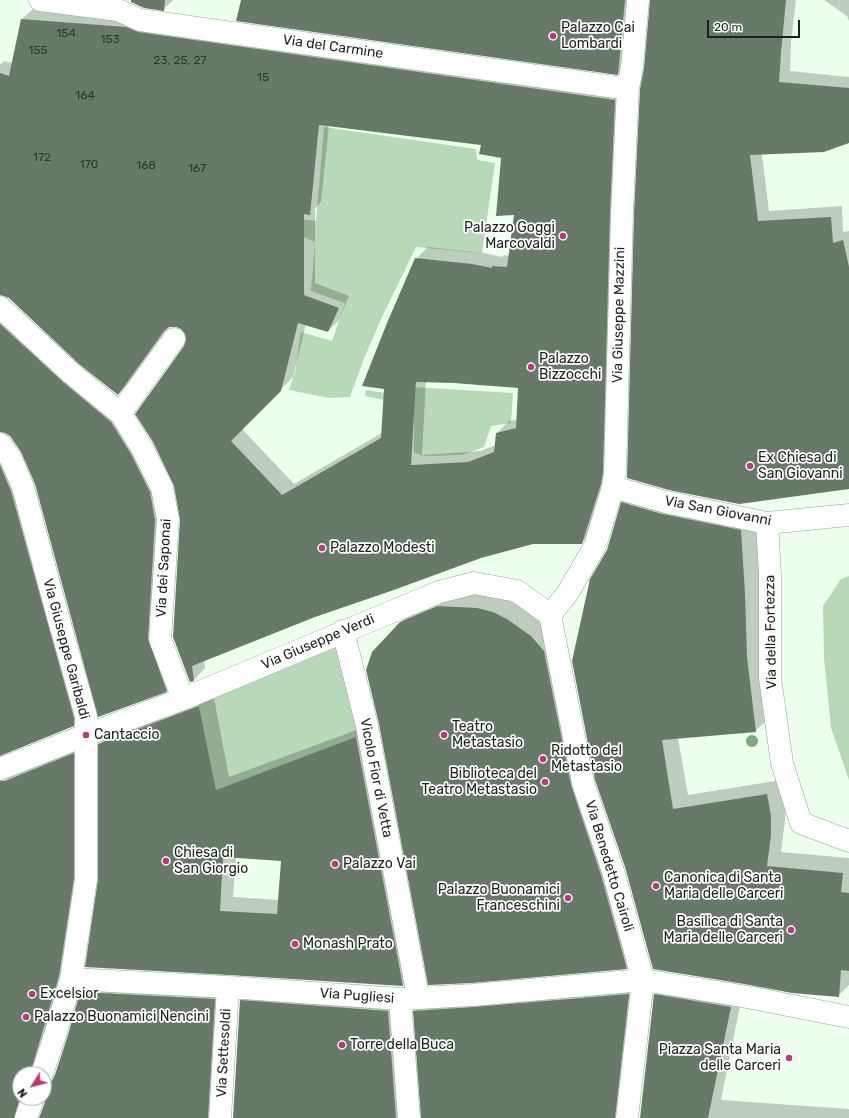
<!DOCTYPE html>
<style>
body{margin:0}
#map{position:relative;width:849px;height:1118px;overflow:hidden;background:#edffed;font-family:Rubik,sans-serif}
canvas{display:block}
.north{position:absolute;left:12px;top:1066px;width:40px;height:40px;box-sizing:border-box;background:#fff;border:1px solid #a4a7a4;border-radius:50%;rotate:234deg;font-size:11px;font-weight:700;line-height:16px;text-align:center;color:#1b231b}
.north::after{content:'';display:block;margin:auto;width:14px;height:18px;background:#be3879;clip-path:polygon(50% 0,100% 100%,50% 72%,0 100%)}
.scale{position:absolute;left:707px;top:20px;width:93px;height:18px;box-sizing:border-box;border:2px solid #1b231b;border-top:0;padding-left:5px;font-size:12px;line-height:14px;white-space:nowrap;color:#1b231b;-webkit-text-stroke:3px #fff;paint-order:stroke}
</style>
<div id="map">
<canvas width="849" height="1118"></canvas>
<div class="north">N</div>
<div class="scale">20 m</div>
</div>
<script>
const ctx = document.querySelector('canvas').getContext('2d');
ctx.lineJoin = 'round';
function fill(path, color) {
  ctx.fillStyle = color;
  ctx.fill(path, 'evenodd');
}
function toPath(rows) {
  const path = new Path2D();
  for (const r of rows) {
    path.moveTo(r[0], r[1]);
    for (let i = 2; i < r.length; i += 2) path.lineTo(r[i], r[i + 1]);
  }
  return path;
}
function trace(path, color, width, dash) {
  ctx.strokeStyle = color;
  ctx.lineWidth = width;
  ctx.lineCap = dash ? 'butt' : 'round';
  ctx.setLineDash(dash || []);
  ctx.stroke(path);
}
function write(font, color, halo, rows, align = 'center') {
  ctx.font = font + ' Rubik,sans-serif';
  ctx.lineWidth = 3.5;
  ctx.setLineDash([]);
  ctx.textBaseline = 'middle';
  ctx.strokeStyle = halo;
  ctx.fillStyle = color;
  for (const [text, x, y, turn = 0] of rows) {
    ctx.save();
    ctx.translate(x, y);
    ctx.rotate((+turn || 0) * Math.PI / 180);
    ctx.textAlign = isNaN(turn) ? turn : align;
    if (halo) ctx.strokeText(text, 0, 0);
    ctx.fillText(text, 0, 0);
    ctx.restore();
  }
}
const green = toPath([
 [324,127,476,149,477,160,495,163,482,253,416,247,382,317,363,361,350,397,329,398,289,390,295,372,301,332,332,341,345,303,311,291,315,242,285,229,291,218,316,221],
 [413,387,513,393,511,423,491,426,484,447,462,455,425,456,414,453,414,406,365,396,366,390,412,397],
 [849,576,849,780,831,728,824,658,823,606,841,579],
 [346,643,364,735,216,790,198,701]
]);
const shadow = toPath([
 [132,0,173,0,163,10],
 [242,0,635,0,628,63,617,74],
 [651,0,796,0,791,41,790,71,849,77,849,142,762,154,769,211,842,206,843,232,849,231,849,488,645,68],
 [824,0,849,0,849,21,847,16],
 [34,8,626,88,613,460,593,532,581,543,533,543,480,557,314,616,204,660,205,668,194,680,191,681,181,520,185,347,187,340,186,333,182,328,176,326,170,326,129,383,118,394,9,297,0,294,0,65,4,61,12,63,22,19],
 [329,125,482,144,502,157,515,214,509,256,504,255,502,257,484,253,428,247,416,259,382,433,294,484,242,429,293,377,306,324,328,331,339,320,349,296,315,283,315,209,321,202],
 [426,381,519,387,517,420,509,421,497,433,496,445,480,451,422,455],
 [0,300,74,371,161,480,158,627,178,679,166,691,35,482,23,453,11,436,5,432,0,431],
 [0,437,84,714,73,726,0,754],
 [637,488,755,516,770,717,755,731,678,738,688,795,781,780,786,802,785,820,781,852,849,858,849,985,838,996,654,968,608,550,622,503],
 [630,504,668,515,668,517,630,506],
 [452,593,490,596,507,600,520,606,544,623,583,772,639,955,627,968,400,623,414,609],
 [213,693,229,777,370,725,416,972,403,985,229,974,100,879,100,744,113,730],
 [236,857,282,860,279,900,233,897],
 [84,743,84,866,49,1075,56,1075,81,993,93,981,226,988,227,1118,40,1118,46,1102,46,1095,44,1091,44,1074,20,1074,20,1098,27,1098,33,1118,0,1118,0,763],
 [640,983,634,1118,422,1118,414,1011,426,1000],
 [666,984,742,996,721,1100,849,1109,849,1118,641,1118,655,995],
 [252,989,399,1000,415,1118,234,1118,241,1001]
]);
const building = toPath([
 [131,0,165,0,164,11,144,8,131,2],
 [241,0,625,0,618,75,236,21],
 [650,0,786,0,781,53,779,82,849,88,849,143,824,152,750,155,758,221,831,217,833,243,843,240,849,267,849,489,739,504,669,490,627,478,634,213,640,89,644,68],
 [21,19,126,27,138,32,615,100,610,213,603,472,601,484,582,544,533,544,481,558,391,591,315,617,192,666,194,681,190,682,173,637,180,520,174,486,153,442,135,414,184,346,186,340,185,334,181,329,176,327,169,327,164,331,118,395,79,364,9,298,0,295,0,73,9,76],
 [319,125,481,145,479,154,501,158,496,216,514,215,507,267,492,266,492,268,472,264,415,258,387,323,362,386,384,389,381,438,282,495,231,441,281,391,298,323,328,332,339,308,304,295,304,214,310,215],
 [416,382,454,383,518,388,516,428,496,433,494,452,468,462,411,465],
 [0,324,63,382,111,422,131,454,150,492,155,520,148,638,167,692,98,717,35,484,21,452,10,436,5,433,0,432],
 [0,465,11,491,74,718,74,726,0,756],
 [621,502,663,514,741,530,745,593,747,657,756,732,662,740,673,809,767,794,771,816,771,835,767,866,843,873,841,892,849,893,849,971,841,970,839,997,792,993,744,984,653,969,625,867,595,780,572,661,590,579,607,550],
 [438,606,477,608,493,612,507,619,531,636,544,651,571,785,601,875,627,969,472,983,428,985,379,724,366,670,372,652,400,622],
 [199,706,216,790,356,737,403,986,229,975,85,967,98,879,98,744],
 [223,857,281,861,277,914,220,911],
 [74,753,74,878,59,976,30,1074,20,1074,20,1097,14,1118,0,1118,0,781,5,781],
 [80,992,215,999,208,1118,39,1118,45,1102,44,1086,50,1084,54,1078,68,1035],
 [629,994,615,1118,421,1118,413,1011,474,1007],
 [654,994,731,1007,708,1118,640,1118],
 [240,1000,388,1011,396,1118,233,1118]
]);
const minor = toPath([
 [40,0,118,10,140,20,615,87,628,88],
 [0,307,71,373,121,414,142,448,162,488,168,519,160,639,183,699],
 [121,414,126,405,174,339],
 [0,444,11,459,23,487,58,617,86,716,86,879,71,979,56,1032,42,1074],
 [613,487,666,502,767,523,849,515],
 [767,523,770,575,770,678,782,763,801,823,849,841],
 [550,615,567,594,595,546,613,487,615,473,622,213,628,88,632,67,638,0],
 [550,615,583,783,613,871,643,980,627,1118],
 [343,631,367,726,418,997],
 [0,769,86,735,183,699,439,592,474,583,517,591,550,615],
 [71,979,228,987,400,999,473,995,643,980,742,996,849,1017],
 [400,999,409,1118],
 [26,1118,33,1098],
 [220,1118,228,987]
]);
const trees = [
 [752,741]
];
const markers = [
 [553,36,4,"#be3879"],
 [563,236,4,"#be3879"],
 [531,367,4,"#be3879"],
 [750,466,4,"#be3879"],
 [322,548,4,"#be3879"],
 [86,735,4,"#be3879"],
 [444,735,4,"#be3879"],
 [543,759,4,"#be3879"],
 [545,782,4,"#be3879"],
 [166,861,4,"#be3879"],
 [335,864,4,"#be3879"],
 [656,886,4,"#be3879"],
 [568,898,4,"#be3879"],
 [791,930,4,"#be3879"],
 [295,944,4,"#be3879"],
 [32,994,4,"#be3879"],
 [26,1017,4,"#be3879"],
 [342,1045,4,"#be3879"],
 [789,1058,4,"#be3879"]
];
const numberNames = [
 ["154",66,34],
 ["153",110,40],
 ["155",38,51],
 ["23, 25, 27",180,61],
 ["15",263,78],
 ["164",85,96],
 ["172",42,158],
 ["170",89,165],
 ["168",146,166],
 ["167",197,169]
];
const poiNames = [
 ["Palazzo Cai",561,28],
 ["Lombardi",561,44],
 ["Palazzo Goggi",555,228,"right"],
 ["Marcovaldi",555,244,"right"],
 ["Palazzo",539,359],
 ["Bizzocchi",539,375],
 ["Ex Chiesa di",758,458],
 ["San Giovanni",758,474],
 ["Palazzo Modesti",330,548],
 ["Teatro",452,727],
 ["Metastasio",452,743],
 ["Cantaccio",94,735],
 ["Ridotto del",551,751],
 ["Metastasio",551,767],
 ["Biblioteca del",537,774,"right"],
 ["Teatro Metastasio",537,790,"right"],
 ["Chiesa di",174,853],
 ["San Giorgio",174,869],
 ["Palazzo Vai",343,864],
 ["Canonica di Santa",664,878],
 ["Maria delle Carceri",664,894],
 ["Palazzo Buonamici",560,890,"right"],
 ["Franceschini",560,906,"right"],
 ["Basilica di Santa",783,922,"right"],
 ["Maria delle Carceri",783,938,"right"],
 ["Monash Prato",303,944],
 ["Excelsior",40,994],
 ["Palazzo Buonamici Nencini",34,1017],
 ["Torre della Buca",350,1045],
 ["Piazza Santa Maria",781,1050,"right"],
 ["delle Carceri",781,1066,"right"]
];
const streetNames = [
 ["Via del Carmine",333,47,8],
 ["Via Giuseppe Mazzini",619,315,-89],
 ["Via San Giovanni",718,511,11],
 ["Via dei Saponai",164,568,-87],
 ["Via della Fortezza",771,632,-91],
 ["Via Giuseppe Verdi",318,642,-23],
 ["Via Giuseppe Garibaldi",66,649,75],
 ["Vicolo Fior di Vetta",376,778,79],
 ["Via Benedetto Cairoli",609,866,73],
 ["Via Pugliesi",357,996,4],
 ["Via Settesoldi",224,1053,-87]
];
fill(green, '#b8d9b7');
fill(shadow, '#0003');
fill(building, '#677a67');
trace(minor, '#92a691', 23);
trace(minor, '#fff', 22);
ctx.fillStyle = '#78aa7d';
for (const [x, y] of trees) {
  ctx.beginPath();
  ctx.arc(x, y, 6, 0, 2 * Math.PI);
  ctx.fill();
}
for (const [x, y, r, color] of markers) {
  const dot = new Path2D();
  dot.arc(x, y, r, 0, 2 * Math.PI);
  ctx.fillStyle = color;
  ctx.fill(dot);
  trace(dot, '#fff', 1.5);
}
write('12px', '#2e392e', null, numberNames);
write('14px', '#1b231b', '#fff', poiNames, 'left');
write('14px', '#1b231b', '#fff', streetNames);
</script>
